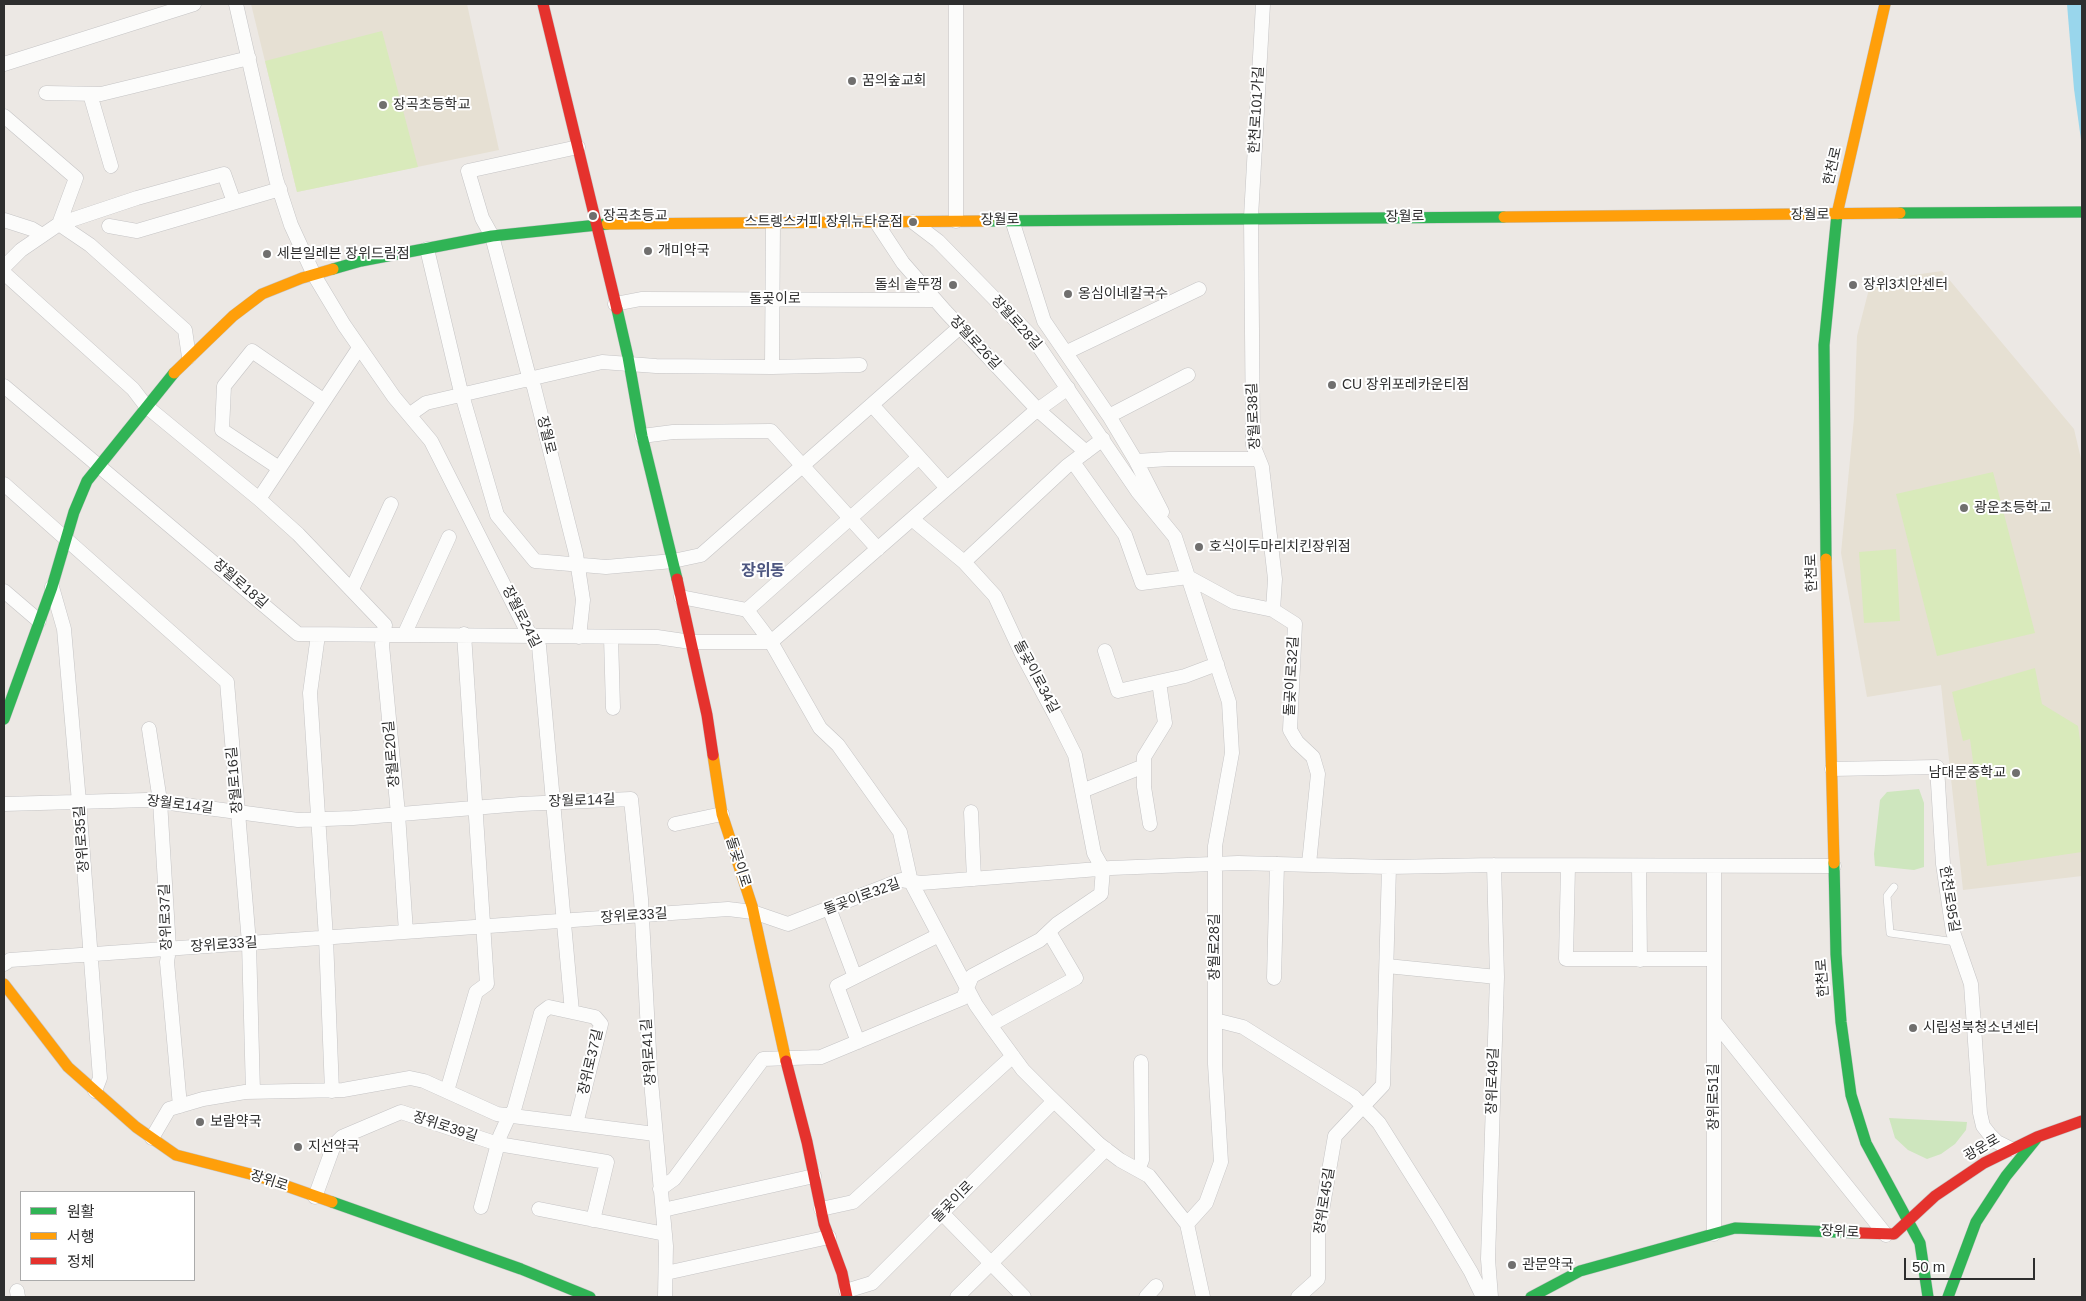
<!DOCTYPE html>
<meta charset="utf-8">
<style>
body{margin:0}
#map{position:relative;width:2086px;height:1301px;overflow:hidden;background:#ece8e4;font-family:Helvetica,"Noto Sans KR",sans-serif}
canvas{display:block}
.frame{position:absolute;inset:0;border:5px solid #2e2e2e;pointer-events:none}
.legend{position:absolute;left:20px;top:1191px;width:175px;height:90px;box-sizing:border-box;background:#fff;border:1px solid #ababab;margin:0;padding:6px 9px;list-style:none;font-size:15px;color:#2e2e2e}
.legend li{display:flex;align-items:center;gap:10px;height:25px}
.legend b{width:25px;border:1px solid #ababab}
.scale{position:absolute;left:1904px;top:1258px;width:131px;height:22px;box-sizing:border-box;border:2px solid #2e2e2e;border-top:0;padding-left:6px;font-size:15px;line-height:18px;white-space:nowrap;color:#2e2e2e;-webkit-text-stroke:4px #fff;paint-order:stroke}
</style>
<div id="map">
<canvas width="2086" height="1301"></canvas>
<div class="frame"></div>
<ul class="legend">
<li><b style="height:6px;background:#30b455"></b>원활</li>
<li><b style="height:6px;background:#ff9f0a"></b>서행</li>
<li><b style="height:6px;background:#e5322d"></b>정체</li>
</ul>
<div class="scale">50 m</div>
</div>
<script>
const ctx = document.querySelector('canvas').getContext('2d');
ctx.lineJoin = 'round';
function fill(path, color) {
  ctx.fillStyle = color;
  ctx.fill(path, 'evenodd');
}
function toPath(rows) {
  const path = new Path2D();
  for (const r of rows) {
    path.moveTo(r[0], r[1]);
    for (let i = 2; i < r.length; i += 2) path.lineTo(r[i], r[i + 1]);
  }
  return path;
}
function trace(path, color, width, dash) {
  ctx.strokeStyle = color;
  ctx.lineWidth = width;
  ctx.lineCap = dash ? 'butt' : 'round';
  ctx.setLineDash(dash || []);
  ctx.stroke(path);
}
function write(font, color, halo, rows, align = 'center') {
  ctx.font = font + ' Helvetica,"Noto Sans KR",sans-serif';
  ctx.lineWidth = 4;
  ctx.setLineDash([]);
  ctx.textBaseline = 'middle';
  ctx.strokeStyle = halo;
  ctx.fillStyle = color;
  for (const [text, x, y, turn = 0] of rows) {
    ctx.save();
    ctx.translate(x, y);
    ctx.rotate((+turn || 0) * Math.PI / 180);
    ctx.textAlign = isNaN(turn) ? turn : align;
    if (halo) ctx.strokeText(text, 0, 0);
    ctx.fillText(text, 0, 0);
    ctx.restore();
  }
}
const education = toPath([
 [251,4,467,4,499,150,297,192],
 [1942,271,2074,429,2082,463,2082,876,1963,890,1941,685,1867,697,1841,553,1854,418,1857,336,1871,281]
]);
const green = toPath([
 [1919,789,1924,803,1924,867,1914,870,1875,866,1874,854,1880,800,1887,792],
 [1889,1118,1967,1122,1966,1130,1955,1144,1941,1154,1927,1159,1908,1150,1895,1138]
]);
const pitch = toPath([
 [382,31,418,167,297,192,265,61],
 [1993,472,2035,633,1937,656,1896,494],
 [1896,549,1900,621,1864,623,1859,552],
 [2035,668,2042,704,2078,726,2082,754,2082,852,1987,866,1970,739,1963,741,1952,692]
]);
const water = toPath([
 [2067,4,2082,4,2082,147,2074,89]
]);
const lane = toPath([
 [1894,887,1887,896,1890,933,1956,942]
]);
const street = toPath([
 [236,4,276,179,291,225,314,275,344,325,394,397,431,441,524,625,539,646,572,1012],
 [956,4,956,221],
 [1263,4,1251,217,1253,445,1262,467,1275,579,1273,610],
 [4,64,194,4],
 [46,93,101,94,249,58],
 [90,94,111,166],
 [4,116,76,178,59,224],
 [578,147,468,171,482,218,492,236,528,373,534,387,576,554,583,600,579,637],
 [4,220,32,229,42,235],
 [1012,220,1044,321,1109,416,1136,461,1162,512],
 [876,222,903,263,945,311,1038,410,1086,452],
 [913,222,938,241,1033,338,1138,492,1175,537,1229,702,1232,753,1215,846,1215,1064,1221,1162,1206,1203,1187,1224],
 [59,224,90,245,185,330,189,357],
 [109,226,137,231,280,189],
 [427,249,460,388,497,515,535,561,606,567,673,561,701,555,960,327],
 [4,267,21,250,59,224,137,198,224,174,234,202],
 [4,273,133,389,146,406,259,499,298,534,385,625,382,645,398,814,406,932],
 [615,304,641,299,935,300],
 [1067,352,1199,289],
 [772,367,773,222],
 [4,386,298,634,657,637,691,642,771,642,1032,414,1068,388],
 [872,405,947,488],
 [409,415,426,403,602,362,656,366,772,367,860,365],
 [1109,416,1188,375],
 [642,436,673,432,771,431,878,549],
 [1136,461,1169,459,1258,459],
 [1073,462,1125,535,1142,583,1188,577,1234,602,1273,610,1295,624,1290,730,1297,742,1313,757,1318,774,1309,864],
 [279,468,222,430,224,386,252,351,323,400],
 [4,484,227,682,249,943,253,1092],
 [259,499,359,348],
 [964,562,1067,466,1103,439],
 [52,587,64,629,79,802,100,1078,95,1091],
 [352,589,391,504],
 [4,591,39,621],
 [681,597,747,610,919,457],
 [747,610,771,642,820,728,838,745,900,832,911,882,976,1005,990,1025,1023,1070,1049,1096,1099,1144,1120,1160,1149,1176,1187,1224,1203,1297],
 [405,633,449,537],
 [318,635,310,693,326,938,332,1091],
 [611,637,613,708],
 [1105,651,1118,691,1185,676,1217,664],
 [149,729,160,801,169,949,167,962,180,1106],
 [1144,766,1144,787,1150,824],
 [1832,769,1937,767,1943,864,1953,932,1971,984,1980,1113,1983,1126,1990,1135,1997,1142,2011,1149],
 [1082,791,1144,766,1144,757,1165,723,1159,682],
 [4,804,147,800,298,820,353,818,521,804,631,799,641,899,650,1070,666,1246,665,1297],
 [971,812,974,879],
 [675,824,722,814],
 [1568,866,1566,959,1714,959],
 [1639,866,1640,960],
 [829,908,855,977],
 [4,964,10,960,728,909,753,912,788,924,901,880,921,883,1111,868,1238,863,1389,867,1494,865,1834,866],
 [1387,966,1497,977],
 [1274,978,1277,864],
 [1215,1020,1243,1027,1354,1097,1379,1123,1437,1215,1471,1272,1483,1297],
 [1714,1021,1886,1235],
 [990,1025,1076,978,1049,932],
 [858,1042,837,986,939,935],
 [447,1091,476,992,487,984,464,634],
 [152,1138,169,1109,203,1099,245,1092,343,1090,410,1078,424,1081,497,1114,655,1134],
 [1138,1170,1142,1160,1141,1062],
 [660,1189,674,1179,763,1059,821,1057,963,998,972,976,1040,940,1057,924,1101,894,1103,869,1094,853,1075,755,1056,717,1022,654,995,596,964,562,912,519],
 [315,1197,334,1145,342,1137,401,1112,498,1144,607,1162,593,1220],
 [481,1207,500,1136,509,1116,514,1110,541,1013,549,1007,595,1017,601,1024,576,1124],
 [539,1209,665,1234],
 [821,1209,853,1202,1013,1056],
 [663,1210,814,1176],
 [942,1213,1024,1297],
 [1714,1234,1714,866],
 [666,1273,829,1237],
 [17,1291,18,1297],
 [846,1291,872,1283,1054,1101],
 [957,1297,1106,1149],
 [1146,1297,1156,1286],
 [1298,1297,1318,1279,1318,1234,1335,1136,1383,1085,1389,867],
 [1491,1297,1488,1259,1497,977,1494,865]
]);
const fast = toPath([
 [1900,213,2082,212],
 [988,221,1504,217],
 [333,269,361,261,492,236,607,224],
 [617,309,628,357,642,436,677,579],
 [1826,559,1824,345,1837,214],
 [4,719,52,587,74,512,87,481,174,373],
 [1834,863,1836,954,1841,1022,1851,1095,1866,1143,1920,1243,1928,1297],
 [332,1202,521,1269,590,1297],
 [1531,1297,1580,1271,1735,1228,1860,1233],
 [1948,1297,1976,1222,2006,1176,2036,1139]
]);
const slow = toPath([
 [1837,214,1885,4],
 [1504,217,1900,213],
 [607,224,988,221],
 [174,373,233,316,262,294,302,278,333,269],
 [1826,559,1834,863],
 [713,755,722,814,752,906,786,1061],
 [4,984,68,1067,136,1127,176,1155,258,1176,332,1202]
]);
const jam = toPath([
 [543,4,617,309],
 [677,579,707,715,713,755],
 [786,1061,807,1142,824,1224,842,1273,847,1297],
 [1860,1233,1894,1234,1935,1196,1984,1163,2037,1137,2082,1121]
]);
const markers = [
 [852,81,5,"#706f6e"],
 [383,105,5,"#706f6e"],
 [593,216,5,"#706f6e"],
 [913,222,5,"#706f6e"],
 [648,251,5,"#706f6e"],
 [267,254,5,"#706f6e"],
 [953,285,5,"#706f6e"],
 [1853,285,5,"#706f6e"],
 [1068,294,5,"#706f6e"],
 [1332,385,5,"#706f6e"],
 [1964,508,5,"#706f6e"],
 [1199,547,5,"#706f6e"],
 [2016,773,5,"#706f6e"],
 [1913,1028,5,"#706f6e"],
 [200,1122,5,"#706f6e"],
 [298,1147,5,"#706f6e"],
 [1512,1265,5,"#706f6e"]
];
const poiNames = [
 ["꿈의숲교회",862,81],
 ["장곡초등학교",393,105],
 ["장곡초등교",603,216],
 ["스트렝스커피 장위뉴타운점",903,222,"right"],
 ["개미약국",658,251],
 ["세븐일레븐 장위드림점",277,254],
 ["돌쇠 솥뚜껑",943,285,"right"],
 ["장위3치안센터",1863,285],
 ["옹심이네칼국수",1078,294],
 ["CU 장위포레카운티점",1342,385],
 ["광운초등학교",1974,508],
 ["호식이두마리치킨장위점",1209,547],
 ["남대문중학교",2006,773,"right"],
 ["시립성북청소년센터",1923,1028],
 ["보람약국",210,1122],
 ["지선약국",308,1147],
 ["관문약국",1522,1265]
];
const streetNames = [
 ["한천로101가길",1257,110,-87],
 ["한천로",1833,166,-77],
 ["장월로",1810,215],
 ["장월로",1405,217,-1],
 ["장월로",1000,220,-1],
 ["돌곶이로",775,299],
 ["장월로28길",1016,323,48],
 ["장월로26길",975,343,47],
 ["장월로38길",1254,416,-93],
 ["장월로",546,435,76],
 ["한천로",1812,573,-92],
 ["장월로18길",240,584,41],
 ["장월로24길",521,617,63],
 ["돌곶이로32길",1292,676,-87],
 ["돌곶이로34길",1036,677,62],
 ["장월로20길",392,754,-95],
 ["장월로16길",235,780,-95],
 ["장월로14길",582,801,-2],
 ["장월로14길",180,805,7],
 ["장위로35길",82,839,-94],
 ["돌곶이로",738,862,72],
 ["돌곶이로32길",862,897,-20],
 ["한천로95길",1949,899,81],
 ["장위로33길",634,916,-4],
 ["장위로37길",166,917,-92],
 ["장위로33길",224,945,-4],
 ["장월로28길",1215,947,-90],
 ["한천로",1823,978,-94],
 ["장위로41길",649,1052,-94],
 ["장위로37길",591,1062,-77],
 ["장위로49길",1493,1081,-88],
 ["장위로51길",1714,1097,-90],
 ["장위로39길",445,1127,18],
 ["광운로",1982,1148,-30],
 ["장위로",269,1181,18],
 ["장위로45길",1325,1201,-81],
 ["돌곶이로",953,1202,-45],
 ["장위로",1840,1232,3]
];
const quarterNames = [
 ["장위동",763,572]
];
fill(education, '#e6e0d3');
fill(green, '#cee6be');
fill(pitch, '#d9eabb');
fill(water, '#99d6ec');
trace(lane, '#c5c4c5', 8);
trace(street, '#c5c4c5', 15);
trace(fast, '#c5c4c5', 12);
trace(slow, '#c5c4c5', 12);
trace(jam, '#c5c4c5', 12);
trace(lane, '#fcfcfb', 7);
trace(street, '#fcfcfb', 14);
trace(fast, '#30b455', 11);
trace(slow, '#ff9f0a', 11);
trace(jam, '#e5322d', 11);
for (const [x, y, r, color] of markers) {
  const dot = new Path2D();
  dot.arc(x, y, r, 0, 2 * Math.PI);
  ctx.fillStyle = color;
  ctx.fill(dot);
  trace(dot, '#fff', 2);
}
write('14px', '#2e2e2e', '#fff', poiNames, 'left');
write('14px', '#2e2e2e', '#fff', streetNames);
write('bold 16px', '#4d5680', '#fff', quarterNames);
</script>
